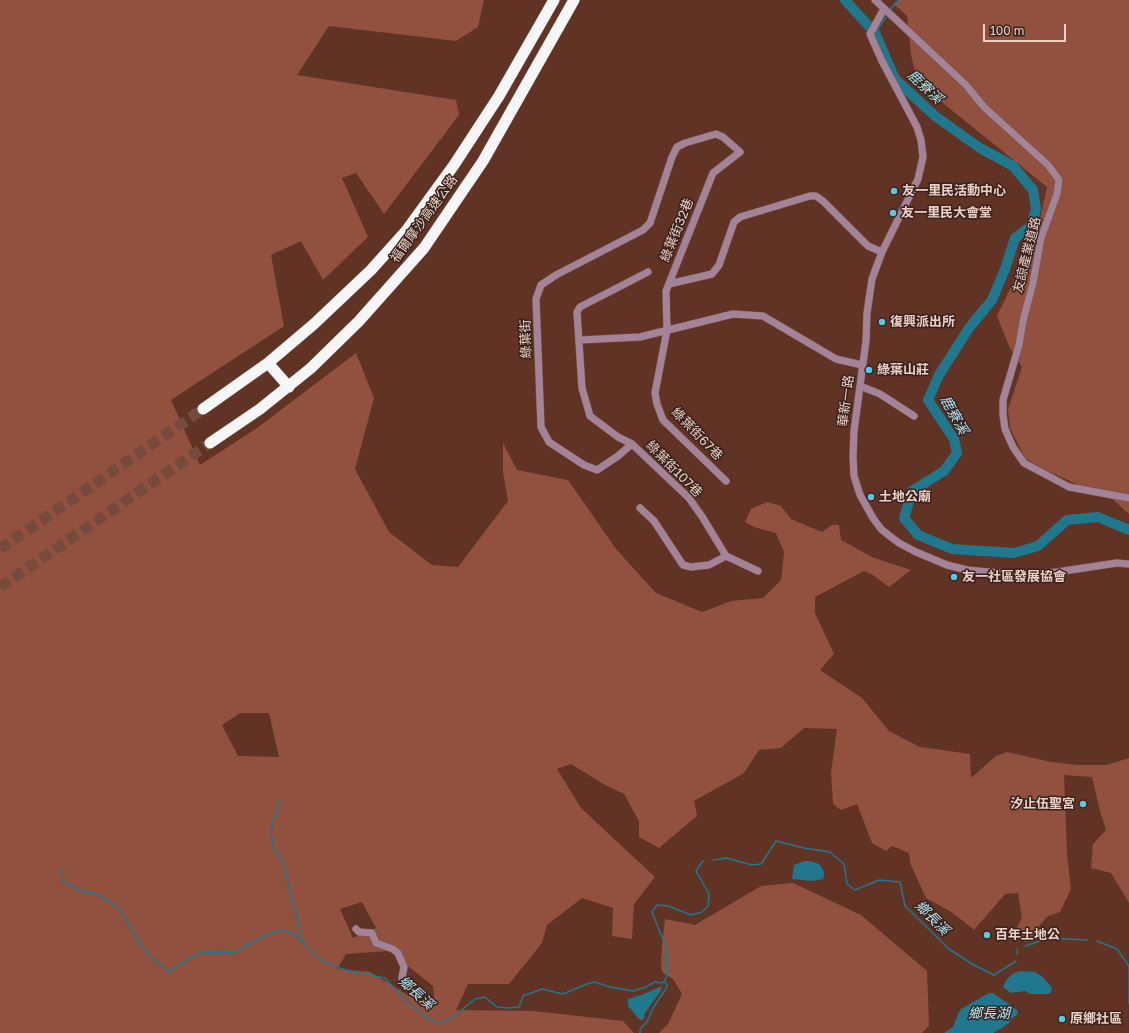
<!DOCTYPE html>
<meta charset="utf-8">
<style>
body{margin:0}
#map{position:relative;width:1129px;height:1033px;overflow:hidden;background:#613325;font-family:"Golos Text",sans-serif}
canvas{display:block}
.scale{position:absolute;left:983px;top:24px;width:83px;height:18px;box-sizing:border-box;border:2px solid #edd0c7;border-top:0;padding-left:5px;font-size:12px;line-height:14px;white-space:nowrap;color:#edd0c7;-webkit-text-stroke:3px #37221c;paint-order:stroke}
</style>
<div id="map">
<canvas width="1129" height="1033"></canvas>
<div class="scale">100 m</div>
</div>
<script>
const ctx = document.querySelector('canvas').getContext('2d');
ctx.lineJoin = 'round';
function fill(path, color) {
  ctx.fillStyle = color;
  ctx.fill(path, 'evenodd');
}
function toPath(rows) {
  const path = new Path2D();
  for (const r of rows) {
    path.moveTo(r[0], r[1]);
    for (let i = 2; i < r.length; i += 2) path.lineTo(r[i], r[i + 1]);
  }
  return path;
}
function trace(path, color, width, dash) {
  ctx.strokeStyle = color;
  ctx.lineWidth = width;
  ctx.lineCap = dash ? 'butt' : 'round';
  ctx.setLineDash(dash || []);
  ctx.stroke(path);
}
function write(font, color, halo, rows, align = 'center') {
  ctx.font = font + ' "Golos Text","Noto Sans TC",sans-serif';
  ctx.lineWidth = 3;
  ctx.setLineDash([]);
  ctx.textBaseline = 'middle';
  ctx.strokeStyle = halo;
  ctx.fillStyle = color;
  for (const [text, x, y, turn = 0] of rows) {
    ctx.save();
    ctx.translate(x, y);
    ctx.rotate((+turn || 0) * Math.PI / 180);
    ctx.textAlign = isNaN(turn) ? turn : align;
    if (halo) ctx.strokeText(text, 0, 0);
    ctx.fillText(text, 0, 0);
    ctx.restore();
  }
}
const green = toPath([
 [0,0,484,0,478,27,456,41,329,26,297,75,456,100,459,115,384,214,356,173,342,178,368,237,323,280,301,241,271,255,284,326,171,400,200,465,257,428,356,353,374,398,355,469,389,532,432,565,458,567,508,501,503,472,503,443,517,470,568,480,616,549,656,593,702,612,731,601,763,598,781,580,784,552,776,533,754,527,745,522,751,509,767,502,781,506,791,519,822,532,832,525,839,525,841,540,872,557,911,570,889,587,873,575,864,571,815,597,815,613,834,654,820,670,862,698,889,731,920,747,970,754,971,778,996,756,1007,752,1051,762,1078,765,1107,765,1129,758,1129,903,1111,873,1091,868,1093,844,1106,830,1100,811,1092,777,1064,775,1067,855,1071,889,1060,912,1048,916,1039,926,1041,934,1025,942,1017,928,1022,918,1018,893,1005,894,974,930,953,913,926,898,910,863,909,853,892,846,886,851,872,843,857,804,841,810,833,804,831,773,837,729,804,728,781,748,759,750,744,773,694,801,697,816,659,848,639,837,639,821,624,794,605,785,571,764,557,769,581,808,655,877,634,904,632,939,612,936,613,908,582,898,547,925,542,943,509,984,468,984,456,1010,534,1011,623,1021,634,1033,0,1033],
 [240,713,269,713,279,757,238,756,222,725],
 [362,902,376,928,353,938,340,909],
 [389,951,433,986,435,1006,411,997,370,972,337,969,346,954],
 [899,0,1129,0,1129,514,1101,489,1081,486,1041,468,1025,458,1010,428,1008,409,1022,367,1009,346,997,316,1037,233,1047,187,918,83,911,55,907,16,894,4],
 [793,883,861,915,927,971,929,1026,922,1033,659,1033,668,1024,682,994,673,979,663,973,661,968,662,945,665,919,695,925,761,886]
]);
const water = toPath([
 [804,861,810,861,817,863,820,865,824,872,824,876,823,879,812,881,792,879,794,865],
 [1020,971,1034,972,1043,977,1052,988,1051,992,1049,994,1030,994,1025,991,1011,993,1004,988,1003,986,1008,978,1014,973],
 [659,987,661,987,662,989,645,1013,644,1019,641,1020,639,1019,628,1006,628,999,644,994],
 [989,993,993,993,1017,1010,1018,1013,1017,1015,1011,1019,1009,1023,1002,1028,993,1033,944,1033,953,1027,958,1014,961,1009]
]);
const stream = toPath([
 [891,9,896,2,900,0],
 [875,33,886,17],
 [279,801,271,831,273,846,283,862,302,940],
 [713,860,727,858,752,865,761,864,776,841,804,848,830,852,844,864,847,884,855,890,879,880,900,882,905,906,949,949,972,964,994,975,1016,961],
 [61,868,62,881,81,891,97,894,114,905,122,912,135,936,146,952,168,972,198,953,235,952,262,937,282,930,292,933,322,961,345,970,385,978,404,999,425,1017,442,1024,458,1013,475,999,485,997,497,1007,508,1008,519,1007,523,996,542,989,563,994,587,984,595,982,610,987,633,991,646,987,655,982,663,983,667,976,666,947,652,912,657,905,668,906,691,915,702,912,708,906,709,894,696,871,702,862,704,861],
 [1097,941,1117,949,1129,966,1129,1003],
 [1025,946,1049,938,1087,940],
 [1017,954,1017,949],
 [640,1033,640,1029,647,1022,653,1008,667,987,667,984,665,982]
]);
const river = toPath([
 [845,0,875,33,895,79,935,116,980,148,1013,166,1033,190,1036,209,1031,226,1015,238,1005,269,992,300,969,328,939,375,928,400,954,439,957,453,944,471,912,491,904,518,918,535,952,549,1014,553,1038,546,1067,520,1098,517,1129,530]
]);
const highwayTunnel = toPath([
 [0,549,203,409],
 [0,587,210,443]
]);
const minor = toPath([
 [875,0,966,85,984,107,1048,165,1059,180,1057,194,1041,238,1033,283,1023,321,1019,345,1003,400,1003,415,1005,429,1013,447,1024,463,1069,487,1129,498],
 [884,9,870,34,882,61,917,127,921,140,923,157,918,179,882,252,872,279,867,313,866,341,854,431,853,457,854,476,860,495,873,518,881,529,891,537,899,543,916,552,947,565,967,570,1022,575,1057,572,1117,563,1129,564],
 [648,272,580,307,577,312,582,388,590,416,618,437,632,444,689,498,703,518,726,556],
 [669,284,712,274,719,265,734,222,740,217,810,196,816,196,823,201,868,246,882,252],
 [579,340,640,337,733,314,763,316,836,359,862,365],
 [860,386,880,394,914,416],
 [632,444,618,456,597,470,584,465,549,442,541,427,536,299,541,285,556,275,643,230,650,223,672,157,677,147,685,143,716,134,723,137,740,152,713,173,666,291,667,330,655,393,657,404,663,420,726,481],
 [640,508,654,521,683,565,691,567,709,565,726,556],
 [726,556,758,571],
 [356,929,359,932,372,933,376,943,393,949,398,953,404,967,402,978]
]);
const highway = toPath([
 [268,363,289,387],
 [203,409,268,363,314,324,371,270,406,231,454,165,499,96,554,0],
 [210,443,260,409,311,368,359,321,424,248,483,161,574,0]
]);
const markers = [
 [894,191,4,"#59c8e5"],
 [893,213,4,"#59c8e5"],
 [882,322,4,"#59c8e5"],
 [869,370,4,"#59c8e5"],
 [871,497,4,"#59c8e5"],
 [954,577,4,"#59c8e5"],
 [1083,804,4,"#59c8e5"],
 [987,935,4,"#59c8e5"],
 [1062,1019,4,"#59c8e5"]
];
const poiNames = [
 ["友一里民活動中心",902,191],
 ["友一里民大會堂",901,213],
 ["復興派出所",890,322],
 ["綠葉山莊",877,370],
 ["土地公廟",879,497],
 ["友一社區發展協會",962,577],
 ["汐止伍聖宮",1075,804,"right"],
 ["百年土地公",995,935],
 ["原鄉社區",1070,1019]
];
const streetNames = [
 ["福爾摩沙高速公路",424,219,-54],
 ["綠葉街32巷",677,230,-68],
 ["友諒產業道路",1027,255,-76],
 ["綠葉街",526,339,-92],
 ["華新一路",846,401,-83],
 ["綠葉街67巷",697,434,46],
 ["綠葉街107巷",674,469,45]
];
const waterNames = [
 ["鹿寮溪",925,87,43],
 ["鹿寮溪",954,415,61],
 ["鄉長溪",932,918,45],
 ["鄉長溪",416,993,42],
 ["鄉長湖",989,1014]
];
fill(green, '#91513e');
fill(water, '#1f788d');
trace(stream, '#1f788d', 1.5);
trace(river, '#1f788d', 10);
trace(highwayTunnel, '#764b3d', 11, [11, 5.5]);
trace(minor, '#7d5245', 8);
trace(highway, '#7d5245', 12);
trace(minor, '#a28398', 7);
trace(highway, '#f6f6f6', 11);
for (const [x, y, r, color] of markers) {
  const dot = new Path2D();
  dot.arc(x, y, r, 0, 2 * Math.PI);
  ctx.fillStyle = color;
  ctx.fill(dot);
  trace(dot, '#37221c', 1.5);
}
write('bold 13px', '#edd0c7', '#37221c', poiNames, 'left');
write('13px', '#edd0c7', '#37221c', streetNames);
write('italic 14px', '#b3e5f4', '#37221c', waterNames);
</script>
